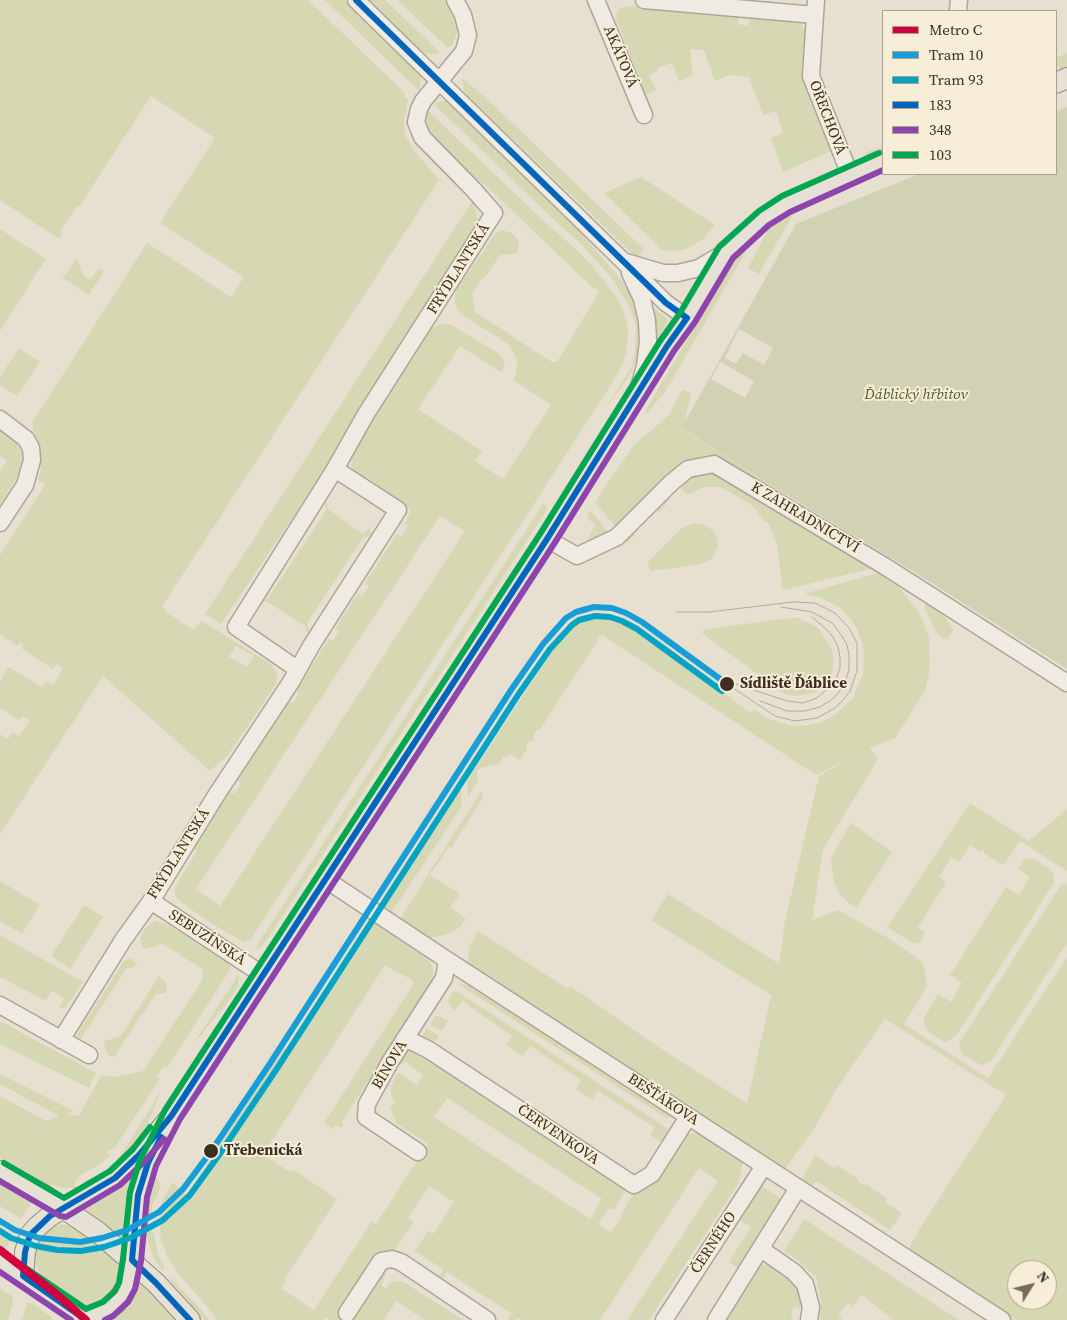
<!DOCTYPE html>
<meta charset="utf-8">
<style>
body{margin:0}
#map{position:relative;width:1067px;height:1320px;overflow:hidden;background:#e7e0d1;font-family:"Source Serif 4",serif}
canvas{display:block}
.legend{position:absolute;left:882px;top:10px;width:175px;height:165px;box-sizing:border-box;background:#f7eed8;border:1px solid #ada18e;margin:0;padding:6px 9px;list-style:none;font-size:15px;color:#3d2e20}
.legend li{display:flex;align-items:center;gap:10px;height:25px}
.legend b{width:25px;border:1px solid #ada18e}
.north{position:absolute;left:1007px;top:1260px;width:50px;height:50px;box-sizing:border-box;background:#f7eed8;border:1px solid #ada18e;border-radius:50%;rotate:54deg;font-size:14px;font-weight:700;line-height:20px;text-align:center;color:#3d2e20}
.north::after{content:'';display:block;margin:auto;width:18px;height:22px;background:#786c5e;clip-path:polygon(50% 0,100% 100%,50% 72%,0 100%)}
</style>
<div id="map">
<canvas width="1067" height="1320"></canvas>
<ul class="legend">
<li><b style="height:6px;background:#cf003d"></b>Metro C</li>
<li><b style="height:6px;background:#179ed8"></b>Tram 10</li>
<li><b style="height:6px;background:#03a3c5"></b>Tram 93</li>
<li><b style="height:6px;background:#0065bd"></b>183</li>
<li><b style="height:6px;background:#8e44ad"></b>348</li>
<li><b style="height:6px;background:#00a651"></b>103</li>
</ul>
<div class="north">N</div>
</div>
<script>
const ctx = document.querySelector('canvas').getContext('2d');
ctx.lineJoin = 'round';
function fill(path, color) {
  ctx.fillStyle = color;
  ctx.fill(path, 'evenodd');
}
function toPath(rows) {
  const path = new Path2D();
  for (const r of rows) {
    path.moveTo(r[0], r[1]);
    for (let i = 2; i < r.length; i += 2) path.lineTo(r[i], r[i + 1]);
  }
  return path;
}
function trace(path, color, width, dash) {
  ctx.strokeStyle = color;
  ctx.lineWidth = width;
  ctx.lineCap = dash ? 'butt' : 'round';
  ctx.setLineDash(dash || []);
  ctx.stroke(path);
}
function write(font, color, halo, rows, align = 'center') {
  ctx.font = font + ' "Source Serif 4",serif';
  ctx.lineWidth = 4;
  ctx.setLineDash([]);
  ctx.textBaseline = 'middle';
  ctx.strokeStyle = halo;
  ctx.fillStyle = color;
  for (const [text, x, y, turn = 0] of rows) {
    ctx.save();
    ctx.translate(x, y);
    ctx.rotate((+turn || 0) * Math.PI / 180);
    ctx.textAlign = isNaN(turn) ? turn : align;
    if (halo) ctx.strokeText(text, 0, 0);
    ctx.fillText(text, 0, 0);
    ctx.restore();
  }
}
const green = toPath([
 [0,0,308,0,405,93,404,96,408,99,404,120,405,135,415,152,439,180,163,605,167,613,194,630,202,621,271,664,277,674,276,684,228,755,210,771,103,676,0,834,0,734,8,739,13,732,19,736,30,720,23,716,19,720,0,708,0,681,9,667,42,687,46,681,53,685,63,669,57,664,53,669,21,648,24,645,20,642,17,646,0,634,0,555,45,485,38,480,41,469,32,423,147,243,231,297,244,277,160,223,215,138,151,96,79,207,77,206,60,231,62,234,59,239,0,200],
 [236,646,254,656,247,667,229,657],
 [325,0,345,0,417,69,421,78,419,91],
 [366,0,385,0,441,53,431,54,420,51],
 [397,0,444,0,457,24,457,33,453,44,448,48],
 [630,6,738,15,738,24,749,26,750,16,798,20,805,30,802,76,831,151,783,172,771,138,783,133,776,111,763,115,749,77,729,75,715,81,704,50,690,49,693,75,679,81,672,63,657,68,658,71,649,75,656,90,646,95,616,20,617,12,621,8],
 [1067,53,1067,68,1062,71,1056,63,1056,58],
 [462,78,483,95,645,250,637,258,467,95,464,90],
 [441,101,447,101,454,104,562,211,605,261,627,288,635,303,642,325,640,351,631,373,604,411,632,366,635,353,636,326,629,306,614,281,583,246,550,216,434,104],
 [428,111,547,224,580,253,595,269,615,295,622,307,627,322,628,334,626,355,619,372,536,501,251,939,245,943,209,922,181,902,176,897,174,890,179,880,197,851,192,848,229,791,234,794,241,783,237,781,289,700,293,703,299,693,296,690,329,639,333,641,339,631,336,628,358,593,362,596,369,586,365,583,397,534,402,536,408,526,405,523,411,510,356,474,352,467,350,459,353,450,432,328,441,324,450,324,498,353,503,359,505,364,502,373,460,346,418,409,482,451,475,461,503,479,551,405,513,380,516,375,517,364,516,356,508,344,464,316,458,311,455,303,455,295,457,289,495,234,500,231,506,231,513,234,518,240,519,247,517,253,500,255,486,276,481,280,472,293,475,312,552,362,557,362,599,292,594,287,593,288,481,181,478,179,476,180,432,138,428,132,426,124],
 [440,516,465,531,220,906,196,889],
 [883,146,883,153,864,159,865,153],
 [641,177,715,225,702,240,686,249,677,251,662,250,604,193],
 [473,200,477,215,477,223,475,231,296,513,221,624,205,614],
 [797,208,759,274,748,268,771,224],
 [0,229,46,259,0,331],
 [747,245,745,253,665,392,648,412,644,413,704,311,736,259],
 [76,258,83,275,90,280,98,269,104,271,89,295,63,278],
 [649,304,668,320,654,348],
 [19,348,40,362,17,396,0,385,0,377],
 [684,390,691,394,683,428,760,479,1067,672,1067,678,707,460,618,530,595,502,633,446,669,415,681,391],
 [0,431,16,441,22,453,21,471,0,505,0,471,7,461,0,456],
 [712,471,801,526,874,568,783,590,777,545,774,536,768,523,766,523,753,506,730,492,719,487,705,487,687,495,678,484,692,473],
 [666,495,667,501,665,506,659,512,656,510,633,533,635,535,628,542,624,538],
 [325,499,326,500,328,509,363,534,369,528,373,535,363,538,307,623,310,637,308,638,305,626,266,601,258,603,257,601,268,598,326,511],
 [543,504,548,508,269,937,260,948,254,950],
 [590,511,590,510,611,535,592,543,587,540,595,525,587,518],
 [693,523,706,525,716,534,718,546,713,557,709,561,696,565,650,571,648,562,681,529],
 [881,572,899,587,920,614,929,638,930,663,929,673,925,691,895,738,870,748,878,759,823,850,812,920,838,910,881,934,871,950,882,934,919,959,924,965,927,987,904,1024,988,1078,1067,957,1067,1320,1017,1320,908,1249,922,1225,1006,1095,885,1019,839,1085,812,1132,784,1170,468,965,469,947,478,931,568,989,570,986,672,1056,747,1103,771,995,651,920,668,894,779,964,785,921,819,776,854,756,816,775,602,635,600,637,598,636,597,639,598,640,539,731,537,730,533,737,534,738,532,742,530,741,526,747,527,749,520,760,510,754,508,756,503,757,499,764,480,768,477,770,478,781,468,797,467,781,560,639,583,620,591,619,610,619,631,626,751,713,754,710,769,719,794,726,810,725,822,722,836,714,853,698,863,673,864,652,858,631,850,618,838,606,821,598,804,594],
 [1017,1270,1047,1270,1047,1300,1017,1300],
 [927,603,940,610,953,629,948,639,944,639,936,632,924,607],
 [790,618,798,618,815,626,820,631,831,648,834,658,832,674,816,692,797,696,786,695,703,634,702,632,706,629],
 [460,780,462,806,391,913,378,906],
 [481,791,483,798,451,848,449,846,430,875,460,894,450,907,466,919,459,928,452,932,440,936,428,938,400,919],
 [970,803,1029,841,1067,809,1067,871,1020,841,1005,863,1000,864,984,853,984,851,983,850,981,852,970,845,959,862,951,857,939,877,946,882,918,927,925,933,920,942,914,944,887,927],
 [851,823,892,852,856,908,844,899,837,889,834,881,831,862,834,852],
 [1028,859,1034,859,1051,870,1054,876,1054,883,956,1036,946,1042,942,1041,926,1029,923,1020,938,994,951,1002,962,983,950,975,1006,887,1019,895,1030,877,1018,869,1024,860],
 [0,881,40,905,22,934,0,921],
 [1067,883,1067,943,991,1061,981,1065,961,1053,959,1043,1061,885],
 [84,905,103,917,70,969,51,956],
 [370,918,429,961,433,968,433,976,431,983,342,1122,343,1125,341,1128,336,1125,333,1129,324,1123,414,983,410,979,385,965,264,1153,265,1156,288,1171,293,1172,294,1170,337,1199,284,1280,286,1281,281,1288,314,1310,372,1221,376,1224,428,1144,396,1123,390,1106,395,1104,391,1095,391,1087,397,1072,417,1085,423,1075,404,1061,402,1065,400,1058,405,1053,413,1050,420,1053,620,1182,625,1191,614,1210,609,1208,598,1224,611,1232,622,1216,621,1215,632,1196,642,1187,682,1139,689,1133,702,1134,743,1161,738,1184,649,1320,627,1320,718,1181,699,1168,600,1320,521,1320,517,1318,515,1320,508,1320,512,1314,447,1272,441,1281,437,1279,443,1269,415,1251,428,1231,433,1234,454,1202,429,1186,408,1218,414,1222,394,1251,381,1286,386,1289,390,1283,398,1281,402,1281,463,1320,425,1320,396,1301,384,1320,330,1320,325,1317,323,1320,218,1320,178,1273,167,1257,161,1240,159,1215,162,1201,173,1182,185,1195,189,1191,284,1048,286,1049],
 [447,1098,602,1199,590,1219,434,1117],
 [155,921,167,924,230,964,231,968,167,1068,164,1066,157,1076,160,1079,115,1147,106,1152,110,1155,102,1163,81,1175,75,1182,76,1188,66,1188,47,1184,0,1158,0,1096,46,1121,59,1116,0,1084,0,1074,74,1111,67,1114,79,1116,101,1075,115,1077,143,1071,203,979,202,969,163,944,145,949,142,946,140,938,145,928],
 [0,935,83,982,65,1008,59,1008,64,998,52,991,46,1001,0,977],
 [128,959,132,959,138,966,126,969,80,1040,77,1034,124,961],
 [239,974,238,985,231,998,196,1041,195,1041],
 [159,976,165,981,167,992,155,995,114,1057,108,1055,105,1049,104,1041,121,1036],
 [458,984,471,985,671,1113,668,1119],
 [454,991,458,992,673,1132,663,1141,659,1141,650,1134,654,1127,598,1091,592,1100,576,1089,581,1080,530,1046,523,1056,506,1045,512,1036,462,1001,455,1011,449,1005,448,1000],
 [435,1016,439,1016,448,1021,442,1031,430,1024],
 [0,1021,96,1073,89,1088,0,1044],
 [427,1028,439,1036,432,1046,424,1039,422,1036],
 [159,1093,160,1094,148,1123,136,1144,116,1166,85,1186,86,1180,95,1179,108,1170,116,1162,151,1108],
 [815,1155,834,1168,837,1165,858,1179,857,1181,865,1186,866,1184,887,1198,885,1202,902,1213,890,1230,816,1181,811,1188,804,1183,803,1177],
 [135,1172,126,1241,121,1241,81,1211,82,1207],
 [154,1175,161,1186,152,1206,152,1214,144,1214,147,1194],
 [0,1182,33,1201,19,1221,20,1218,0,1206],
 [761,1185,781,1199,779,1205,739,1269,729,1262,751,1227,740,1220],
 [804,1219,959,1320,893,1320,862,1295,852,1306,848,1303,838,1315,842,1319,841,1320,820,1320,821,1301,816,1277,797,1260,784,1251],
 [145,1223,151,1225,159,1257,165,1268,162,1270,155,1260,150,1248,146,1235],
 [60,1224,74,1226,113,1255,119,1268,120,1278,114,1293,103,1302,92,1307,76,1304,46,1283,39,1273,35,1263,36,1248,41,1237,49,1229],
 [0,1227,13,1234,4,1253,0,1250],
 [766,1264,774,1265,796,1282,803,1308,793,1307,791,1320,725,1320,756,1267],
 [171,1278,196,1304,209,1320,204,1320,169,1279],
 [137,1280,141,1280,177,1320,106,1320],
 [0,1288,12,1296,13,1303,8,1320,0,1320],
 [27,1303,32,1303,50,1316,53,1320,22,1320]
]);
const cemetery = toPath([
 [1067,107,1067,669,911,570,760,479,682,427,796,224,919,174,1056,174,1056,112],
 [739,329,773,348,764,365,743,353,736,364,725,358],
 [720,362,754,381,745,398,711,379]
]);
const minor = toPath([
 [356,0,666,303,687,318],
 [596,0,644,115],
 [644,0,815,15],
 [816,0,811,76,850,175],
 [958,11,959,0],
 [626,262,663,273,678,273,699,268,726,252],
 [630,273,642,299,647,321,648,341,645,366,640,384],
 [0,419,26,439,31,448,32,460,25,485,0,523],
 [547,539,577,556,617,537,671,483,688,469,714,464,886,567,1067,683],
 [297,669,236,627,335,469,366,414,494,213,473,189,422,137,416,122,419,109,423,101,464,51,468,35,463,15,455,0],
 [325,879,447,960,1002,1320],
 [151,901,263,975],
 [0,1005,89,1055],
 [405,1038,429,1050,634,1185,652,1174,688,1117],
 [61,1040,123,940,151,901,217,794,291,682,311,646,398,510,335,469],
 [418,1152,366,1117,367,1104,390,1062,444,978,447,960],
 [761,1249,794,1272,805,1284,811,1307,809,1320],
 [347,1313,381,1261,392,1259,401,1262,487,1320],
 [664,1320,764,1166],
 [716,1320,798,1188]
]);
const major = toPath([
 [1056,83,1067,78],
 [0,1171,44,1195,98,1232,156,1283,190,1320],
 [0,1261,86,1320],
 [23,1276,25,1252,30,1235,38,1226,50,1216,115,1178,139,1155,172,1115,547,539,667,346,687,318,726,252,764,218,786,204,883,161],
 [85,1319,108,1309,116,1303,127,1286,132,1260,138,1195,148,1163,158,1143]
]);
const tram = toPath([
 [677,612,709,612,793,602,815,603,835,613,849,628,857,643,857,671,850,691,845,698,835,708,817,718,795,721,775,716,727,684],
 [709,670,733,683,787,701,803,703,817,698,835,682,840,668,840,658,838,647,833,637,826,629,812,617],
 [760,701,787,711,805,711,820,707,834,698,843,687,849,670,849,655,847,645,842,636,832,623,812,612,781,607]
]);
const bus1 = toPath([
 [161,1137,148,1163,138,1195,132,1260,156,1283,190,1320],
 [86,1320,23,1276,25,1252,30,1235,50,1216,115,1178,139,1155,172,1115,547,539,667,346,687,318,666,303,356,0]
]);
const bus2 = toPath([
 [0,1181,60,1216,66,1217,120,1185,145,1161,164,1139],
 [0,1272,71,1320],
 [105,1320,113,1316,128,1302,135,1289,141,1261,147,1197,156,1166,180,1119,554,544,674,351,695,322,733,258,769,225,790,212,883,170]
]);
const bus3 = toPath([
 [4,1163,64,1198,110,1171,133,1149,150,1127],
 [5,1254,86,1309,103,1302,115,1291,119,1283,123,1259,130,1192,140,1160,165,1110,540,534,660,341,680,313,719,247,759,211,782,196,879,153]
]);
const tram1 = toPath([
 [0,1221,15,1230,39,1238,80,1242,102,1238,127,1230,159,1212,183,1189,212,1150,269,1065,511,690,543,644,566,618,576,612,594,607,612,608,626,613,642,622,727,684]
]);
const tram2 = toPath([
 [0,1231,11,1238,36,1246,57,1250,81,1251,104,1247,130,1238,163,1220,190,1195,219,1155,276,1070,518,695,550,649,572,625,579,620,595,616,610,617,622,621,637,629,722,691]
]);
const metro1 = toPath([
 [0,1250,55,1293,86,1320]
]);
const markers = [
 [727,684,8,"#3d2e20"],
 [211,1151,8,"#3d2e20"]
];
const streetNames = [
 ["AKÁTOVÁ",620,57,67],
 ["OŘECHOVÁ",827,118,69],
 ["FRÝDLANTSKÁ",459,269,-58],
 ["K ZAHRADNICTVÍ",805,518,31],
 ["FRÝDLANTSKÁ",179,854,-58],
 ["SEBUZÍNSKÁ",207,938,33],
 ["BÍNOVA",390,1065,-59],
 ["BEŠŤÁKOVA",663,1100,33],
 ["ČERVENKOVA",558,1135,34],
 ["ČERNÉHO",714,1243,-57]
];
const parkNames = [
 ["Ďáblický hřbitov",916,395]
];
const stopNames = [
 ["Sídliště Ďáblice",740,684],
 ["Třebenická",224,1151]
];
fill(green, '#d6d7b3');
fill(cemetery, '#d1d1b3');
trace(minor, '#ada599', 19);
trace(major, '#928b80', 22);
trace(minor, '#efebe3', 16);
trace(major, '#e6e1d4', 20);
trace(tram, '#afaaa2', 1);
trace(bus1, '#0065bd', 6);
trace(bus2, '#8e44ad', 6);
trace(bus3, '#00a651', 6);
trace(tram1, '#179ed8', 6);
trace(tram2, '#03a3c5', 6);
trace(metro1, '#cf003d', 8);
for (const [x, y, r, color] of markers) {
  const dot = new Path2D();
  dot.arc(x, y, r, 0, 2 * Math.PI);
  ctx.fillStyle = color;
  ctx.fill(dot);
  trace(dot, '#f7eed8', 2);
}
write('15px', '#3d2e20', '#f7eed8', streetNames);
write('italic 15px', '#4d5a26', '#f7eed8', parkNames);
write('bold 15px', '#3d2e20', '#f7eed8', stopNames, 'left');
</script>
